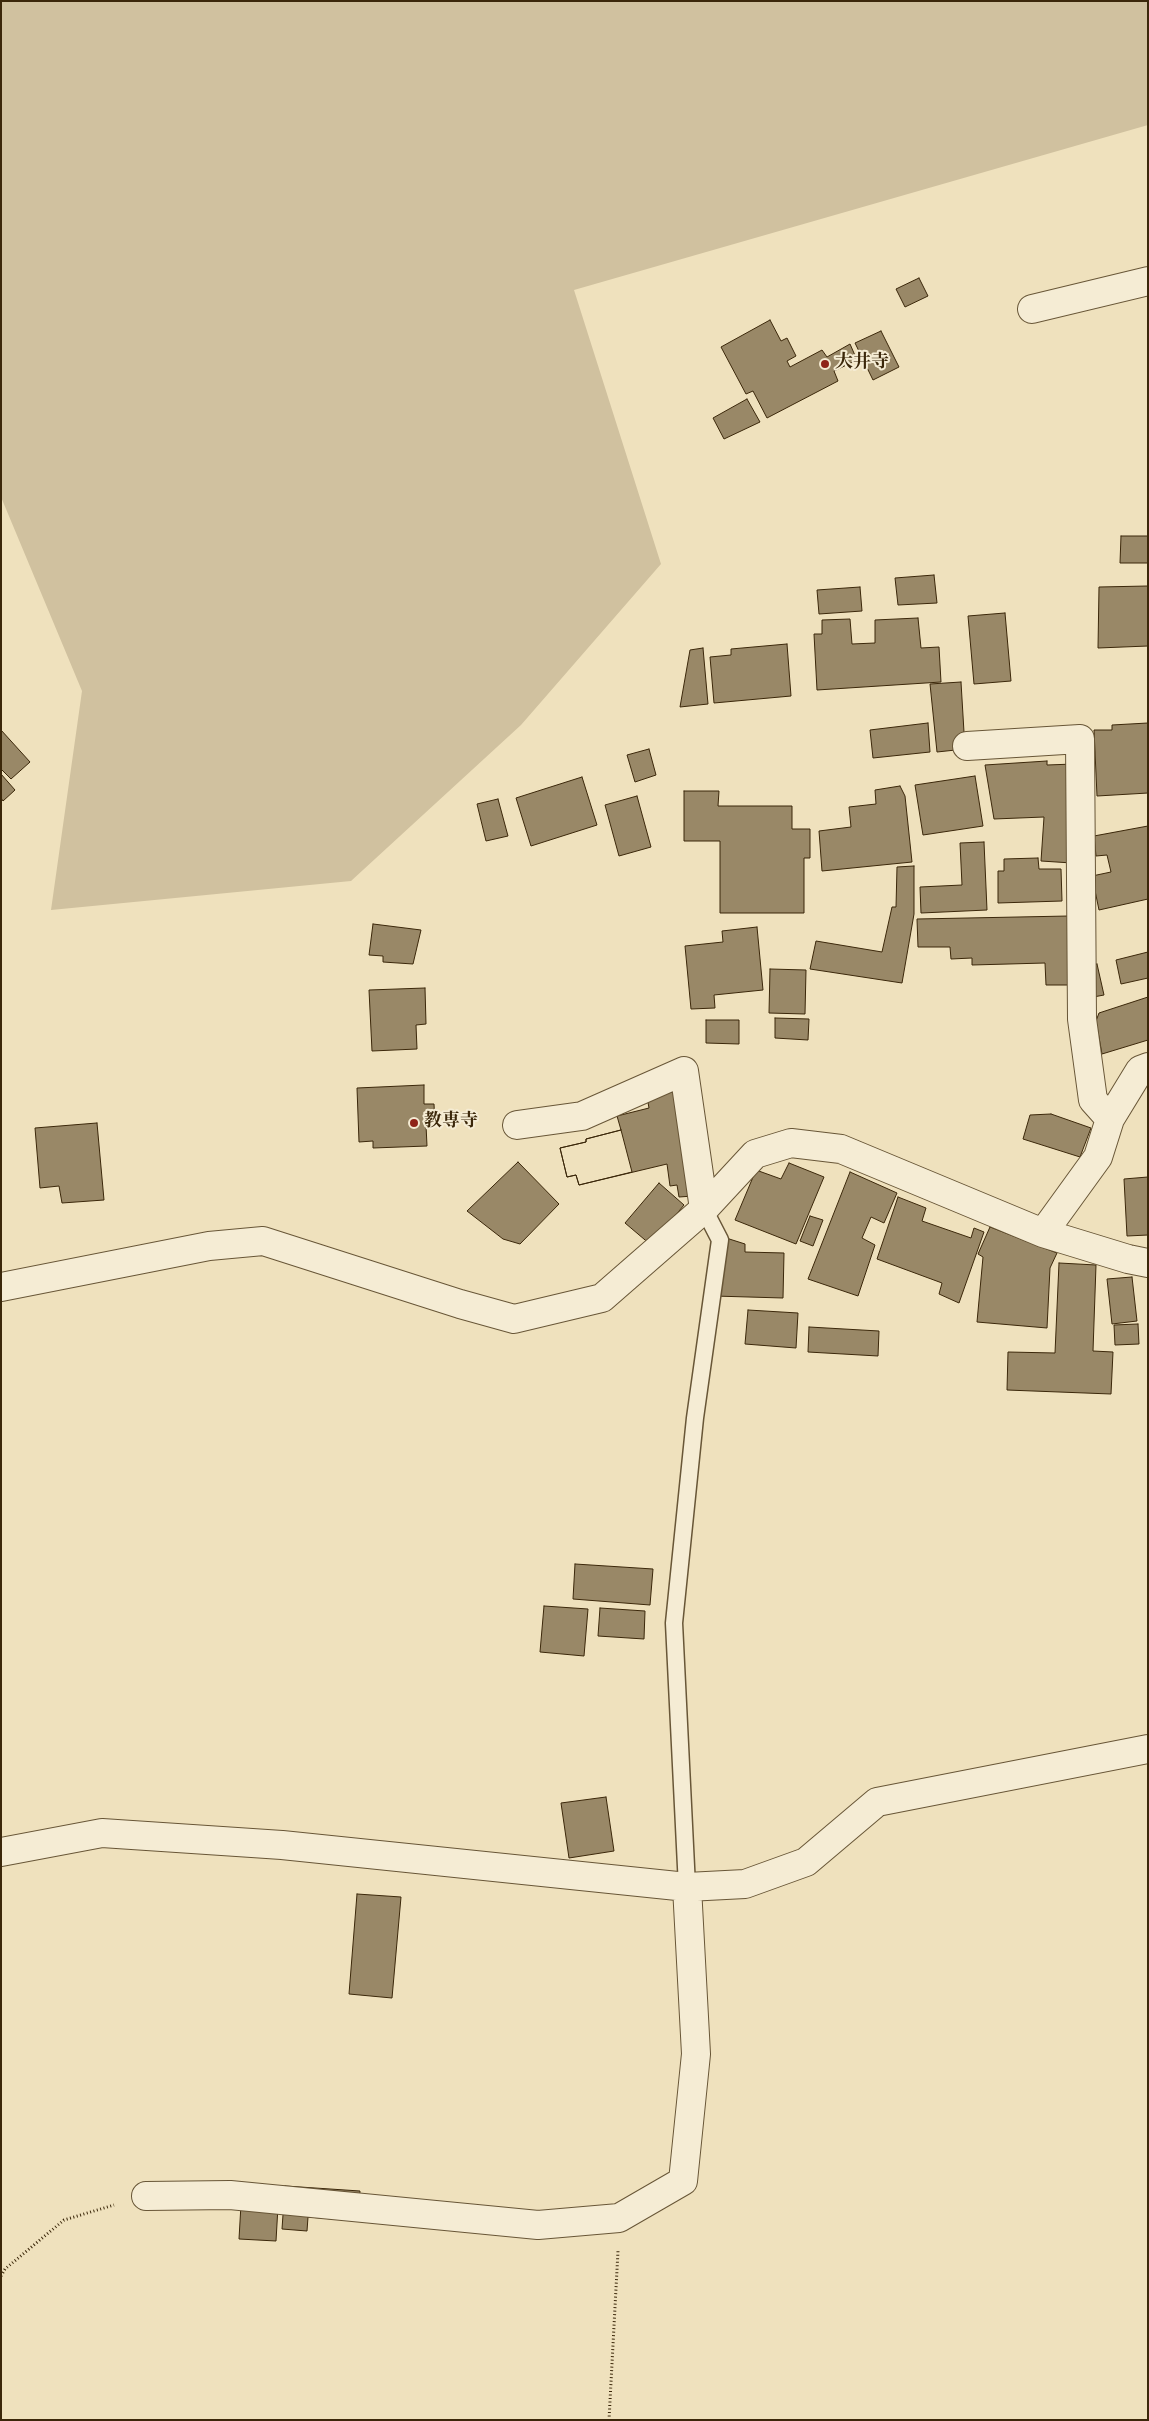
<!DOCTYPE html>
<meta charset="utf-8">
<style>
body{margin:0}
#map{position:relative;width:1149px;height:2421px;overflow:hidden;background:#efe1bd;font-family:Vollkorn,serif}
canvas{display:block}
.frame{position:absolute;inset:0;border:2px solid #3b270a;pointer-events:none}
</style>
<div id="map">
<canvas width="1149" height="2421"></canvas>
<div class="frame"></div>
</div>
<script>
const ctx = document.querySelector('canvas').getContext('2d');
ctx.lineJoin = 'round';
function fill(path, color) {
  ctx.fillStyle = color;
  ctx.fill(path, 'evenodd');
}
function toPath(rows) {
  const path = new Path2D();
  for (const r of rows) {
    path.moveTo(r[0], r[1]);
    for (let i = 2; i < r.length; i += 2) path.lineTo(r[i], r[i + 1]);
  }
  return path;
}
function trace(path, color, width, dash) {
  ctx.strokeStyle = color;
  ctx.lineWidth = width;
  ctx.lineCap = dash ? 'butt' : 'round';
  ctx.setLineDash(dash || []);
  ctx.stroke(path);
}
function write(font, color, halo, rows, align = 'center') {
  ctx.font = font + ' Vollkorn,"Noto Serif JP",serif';
  ctx.lineWidth = 4;
  ctx.setLineDash([]);
  ctx.textBaseline = 'middle';
  ctx.strokeStyle = halo;
  ctx.fillStyle = color;
  for (const [text, x, y, turn = 0] of rows) {
    ctx.save();
    ctx.translate(x, y);
    ctx.rotate((+turn || 0) * Math.PI / 180);
    ctx.textAlign = isNaN(turn) ? turn : align;
    if (halo) ctx.strokeText(text, 0, 0);
    ctx.fillText(text, 0, 0);
    ctx.restore();
  }
}
const green = toPath([
 [1,1,1148,1,1148,125,574,290,661,564,521,725,351,881,51,910,82,691,1,497]
]);
const building = toPath([
 [919,278,928,296,905,307,896,289,919,278],
 [770,320,781,341,787,338,796,356,787,361,790,367,822,350,827,357,850,344,857,360,834,371,838,381,767,418,753,391,746,394,721,347,770,320],
 [881,331,899,367,873,380,855,343,881,331],
 [747,399,760,422,724,439,713,418,747,399],
 [1121,536,1148,536,1148,563,1120,563,1121,536],
 [934,575,937,603,898,605,895,578,934,575],
 [1148,586,1148,646,1098,648,1099,587,1148,586],
 [860,587,862,611,819,614,817,590,860,587],
 [1005,613,1011,681,974,684,968,616,1005,613],
 [918,618,921,648,939,647,941,682,817,690,814,634,822,634,822,620,850,619,852,644,875,643,875,620,918,618],
 [787,644,791,696,714,703,710,657,731,655,731,649,787,644],
 [703,648,708,704,680,707,690,650,703,648],
 [961,682,965,749,937,752,930,684,961,682],
 [928,723,930,752,873,758,870,730,928,723],
 [1148,723,1148,793,1097,796,1094,730,1112,730,1112,725,1148,723],
 [1,730,30,762,11,779,1,769,1,730],
 [649,749,656,775,635,782,627,755,649,749],
 [1047,761,1047,765,1074,764,1072,863,1041,861,1044,817,994,819,985,765,1047,761],
 [1,774,15,790,3,801,1,798,1,774],
 [975,776,983,826,923,835,915,785,975,776],
 [582,777,597,825,531,846,516,798,582,777],
 [900,786,905,796,912,862,822,871,819,831,851,827,849,807,876,804,875,790,900,786],
 [684,791,719,791,718,806,792,806,792,829,810,829,810,858,804,858,804,913,720,913,720,841,684,841,684,791],
 [637,796,651,847,619,856,605,805,637,796],
 [498,799,508,836,486,841,477,804,498,799],
 [1148,826,1148,899,1099,910,1092,876,1111,872,1107,855,1096,856,1094,836,1148,826],
 [984,842,987,910,921,913,920,887,962,885,960,843,984,842],
 [1038,858,1039,869,1061,869,1062,901,998,903,998,871,1004,871,1004,859,1038,858],
 [914,866,914,914,902,983,810,969,816,941,882,952,892,907,896,907,897,867,914,866],
 [1069,916,1071,985,1046,985,1045,963,972,965,972,958,951,959,950,947,918,947,917,919,1069,916],
 [373,924,421,930,413,964,383,962,383,956,369,955,373,924],
 [757,927,763,990,714,995,715,1008,691,1009,685,946,723,942,722,931,757,927],
 [1148,952,1148,978,1121,984,1116,960,1148,952],
 [1097,964,1104,995,1088,998,1080,968,1097,964],
 [770,969,806,970,805,1014,769,1013,770,969],
 [425,988,426,1024,416,1025,417,1049,372,1051,369,990,425,988],
 [1148,997,1148,1040,1102,1054,1096,1021,1099,1013,1148,997],
 [775,1018,809,1019,808,1040,775,1038,775,1018],
 [706,1020,739,1020,739,1044,706,1043,706,1020],
 [424,1085,424,1104,434,1104,435,1125,426,1125,427,1146,373,1148,373,1141,359,1142,357,1088,424,1085],
 [678,1091,693,1196,679,1197,677,1185,670,1186,667,1164,579,1185,576,1175,567,1177,560,1148,586,1142,586,1139,621,1130,617,1116,649,1108,647,1097,678,1091],
 [1051,1114,1091,1128,1080,1157,1023,1139,1030,1115,1051,1114],
 [97,1123,104,1200,62,1203,59,1186,40,1188,35,1128,97,1123],
 [621,1130,632,1172,579,1185,576,1175,567,1177,560,1148,586,1142,586,1139,621,1130],
 [518,1162,559,1204,520,1244,503,1239,467,1211,518,1162],
 [789,1163,824,1177,796,1244,735,1220,756,1170,781,1179,789,1163],
 [850,1172,897,1193,884,1223,871,1217,862,1238,875,1245,858,1296,808,1279,850,1172],
 [1148,1177,1148,1235,1127,1236,1124,1179,1148,1177],
 [659,1183,684,1205,651,1245,625,1223,659,1183],
 [898,1197,926,1208,922,1221,971,1238,974,1228,984,1232,959,1303,939,1294,942,1283,877,1259,898,1197],
 [810,1216,823,1220,813,1246,800,1241,810,1216],
 [990,1227,1057,1253,1050,1268,1047,1328,977,1322,983,1257,978,1254,990,1227],
 [723,1237,745,1244,745,1252,784,1253,783,1298,714,1296,723,1237],
 [1059,1263,1096,1265,1093,1351,1113,1352,1111,1394,1007,1390,1008,1352,1055,1353,1059,1263],
 [1132,1277,1137,1321,1112,1324,1107,1279,1132,1277],
 [748,1310,798,1313,796,1348,745,1344,748,1310],
 [1138,1324,1139,1344,1115,1345,1114,1325,1138,1324],
 [809,1327,879,1331,878,1356,808,1352,809,1327],
 [575,1564,653,1569,650,1605,573,1599,575,1564],
 [544,1606,588,1609,584,1656,540,1652,544,1606],
 [600,1608,645,1611,644,1639,598,1636,600,1608],
 [606,1797,614,1851,569,1858,561,1803,606,1797],
 [357,1894,401,1897,392,1998,349,1994,357,1894],
 [285,2186,360,2191,358,2221,308,2217,307,2231,282,2229,285,2186],
 [242,2187,279,2189,276,2241,239,2239,242,2187]
]);
const path = toPath([
 [1,2276,5,2269,64,2220,114,2205],
 [609,2420,618,2251]
]);
const lane = toPath([
 [687,1887,674,1623,695,1418,720,1240,704,1209]
]);
const street = toPath([
 [1032,309,1148,281],
 [967,746,1080,739,1082,1019,1093,1100,1110,1119],
 [517,1125,582,1116,684,1071,704,1209],
 [1043,1233,1098,1157,1110,1119,1140,1070,1148,1067],
 [1,1287,209,1246,263,1241,460,1304,514,1319,602,1298,704,1209,755,1154,791,1143,841,1149,1043,1233,1128,1259,1148,1263],
 [1,1852,102,1833,282,1845,687,1887,745,1884,806,1862,877,1802,1148,1749],
 [146,2196,230,2195,538,2225,619,2218,683,2181,696,2054,687,1887]
]);
const markers = [
 [825,364,5,"#8f2418"],
 [414,1123,5,"#8f2418"]
];
const poiNames = [
 ["大井寺",835,364],
 ["教専寺",424,1123]
];
fill(green, '#d0c19f');
fill(building, '#998867');
trace(building, '#3b270a', 1);
trace(lane, '#685637', 19);
trace(street, '#685637', 30);
trace(path, '#3b270a', 3, [1, 2.5]);
trace(lane, '#f5ecd4', 16);
trace(street, '#f5ecd4', 28);
for (const [x, y, r, color] of markers) {
  const dot = new Path2D();
  dot.arc(x, y, r, 0, 2 * Math.PI);
  ctx.fillStyle = color;
  ctx.fill(dot);
  trace(dot, '#f5ecd4', 2);
}
write('bold 18px', '#3b270a', '#f5ecd4', poiNames, 'left');
</script>
